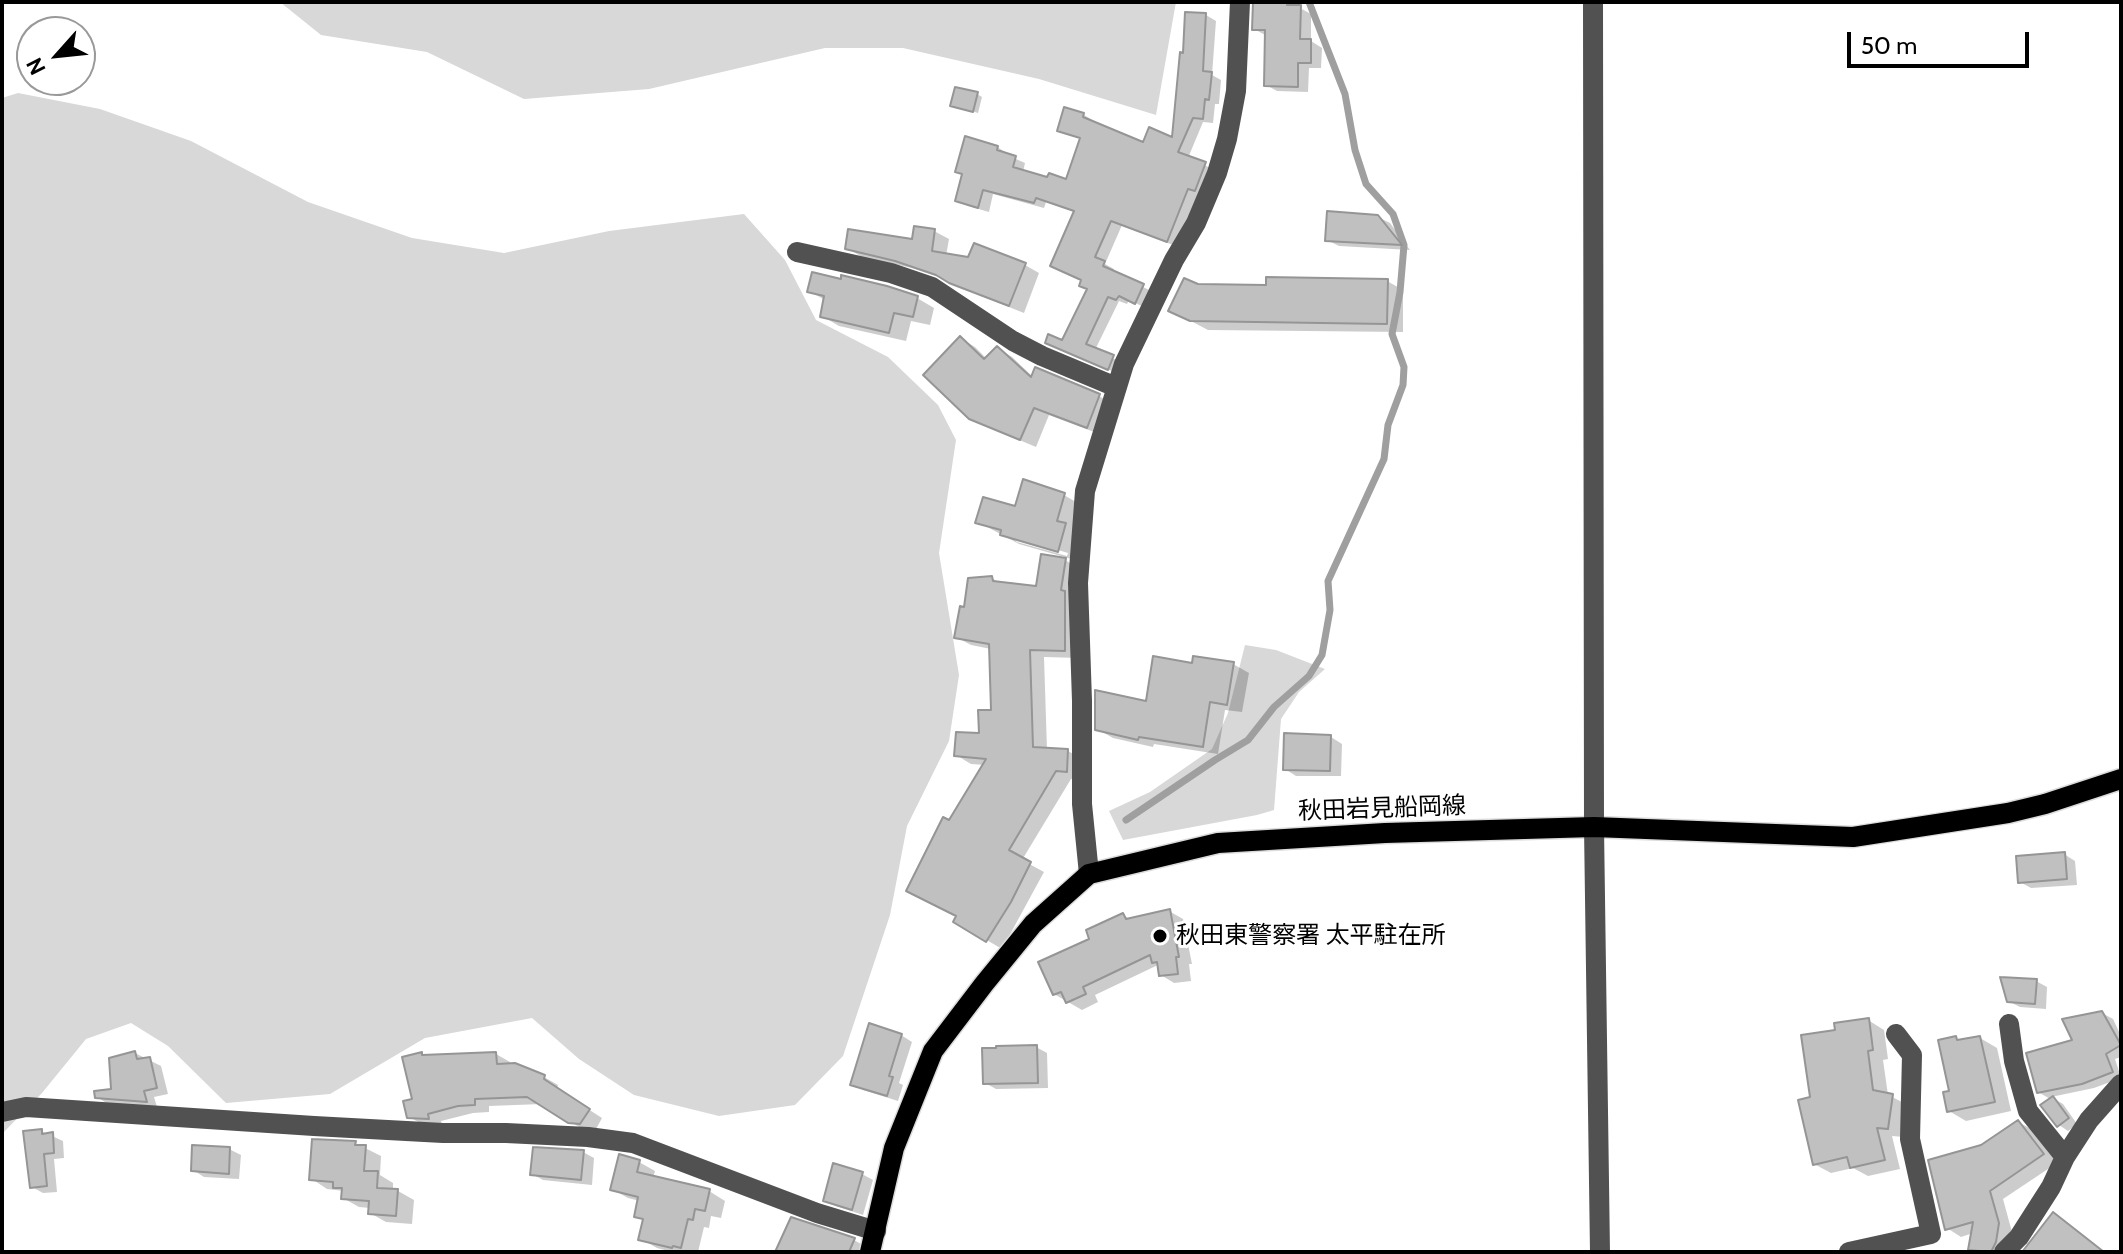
<!DOCTYPE html>
<meta charset="utf-8">
<style>
body{margin:0}
#map{position:relative;width:2123px;height:1254px;overflow:hidden;background:#fff;font-family:Cabin,sans-serif}
canvas{display:block}
.frame{position:absolute;inset:0;border:4px solid #000;pointer-events:none}
.north{position:absolute;left:16px;top:16px;width:80px;height:80px;box-sizing:border-box;background:#fff;border:2px solid #999;border-radius:50%;rotate:243deg;font-size:22px;font-weight:700;line-height:32px;text-align:center;color:#000}
.north::after{content:'';display:block;margin:auto;width:28px;height:36px;background:#000;clip-path:polygon(50% 0,100% 100%,50% 72%,0 100%)}
.scale{position:absolute;left:1847px;top:32px;width:182px;height:36px;box-sizing:border-box;border:4px solid #000;border-top:0;padding-left:10px;font-size:24px;line-height:28px;white-space:nowrap;color:#000;-webkit-text-stroke:6px #fff;paint-order:stroke}
</style>
<div id="map">
<canvas width="2123" height="1254"></canvas>
<div class="frame"></div>
<div class="north">N</div>
<div class="scale">50 m</div>
</div>
<script>
const ctx = document.querySelector('canvas').getContext('2d');
ctx.lineJoin = 'round';
function fill(path, color) {
  ctx.fillStyle = color;
  ctx.fill(path, 'evenodd');
}
function toPath(rows) {
  const path = new Path2D();
  for (const r of rows) {
    path.moveTo(r[0], r[1]);
    for (let i = 2; i < r.length; i += 2) path.lineTo(r[i], r[i + 1]);
  }
  return path;
}
function trace(path, color, width, dash) {
  ctx.strokeStyle = color;
  ctx.lineWidth = width;
  ctx.lineCap = dash ? 'butt' : 'round';
  ctx.setLineDash(dash || []);
  ctx.stroke(path);
}
function write(font, color, halo, rows, align = 'center') {
  ctx.font = font + ' Cabin,"Noto Sans JP",sans-serif';
  ctx.lineWidth = 6;
  ctx.setLineDash([]);
  ctx.textBaseline = 'middle';
  ctx.strokeStyle = halo;
  ctx.fillStyle = color;
  for (const [text, x, y, turn = 0] of rows) {
    ctx.save();
    ctx.translate(x, y);
    ctx.rotate((+turn || 0) * Math.PI / 180);
    ctx.textAlign = isNaN(turn) ? turn : align;
    if (halo) ctx.strokeText(text, 0, 0);
    ctx.fillText(text, 0, 0);
    ctx.restore();
  }
}
const green = toPath([
 [280,2,1176,2,1156,115,1039,79,903,48,825,48,649,89,524,99,427,52,321,35],
 [18,93,100,109,191,141,308,202,412,238,504,253,609,231,744,214,785,260,816,320,888,357,938,405,956,440,939,553,959,675,949,741,907,826,890,915,843,1056,795,1105,719,1116,634,1095,579,1059,532,1018,425,1038,330,1094,226,1103,168,1046,131,1023,86,1039,42,1093,2,1134,2,98],
 [1245,645,1276,650,1325,669,1299,692,1281,719,1274,810,1257,815,1123,840,1109,811,1150,792,1212,749,1228,713]
]);
const shadow = toPath([
 [1255,2,1298,2,1298,7,1311,14,1311,41,1322,48,1321,68,1309,68,1308,92,1277,91,1266,85,1265,35,1254,29],
 [1206,15,1216,21,1212,75,1221,80,1219,104,1215,104,1213,123,1203,122,1188,158,1215,170,1178,247,1122,225,1105,264,1114,269,1113,272,1153,292,1146,308,1129,300,1127,304,1119,301,1095,350,1123,363,1119,374,1057,348,1063,343,1089,289,1075,212,1046,202,1044,208,993,194,989,212,968,206,958,200,997,147,1007,153,1007,155,1025,163,1023,172,1067,182,1081,139,1059,130,1065,110,1084,115,1094,121,1093,124,1144,145,1174,140],
 [977,94,982,97,978,113,952,105],
 [1378,217,1390,223,1410,250,1339,246,1327,240],
 [934,231,949,239,946,256,1025,265,1039,273,1024,313,966,290,951,281,912,268,862,257,847,248,914,242],
 [1387,281,1403,290,1403,332,1208,330,1187,319,1197,286,1267,287],
 [809,291,917,298,934,308,930,325,911,321,906,341,839,326,822,316,825,300],
 [960,338,975,347,987,359,997,348,1012,357,1033,377,1099,396,1114,405,1102,435,1049,415,1036,447,986,426,970,417],
 [1064,495,1081,505,1075,560,1019,544,978,522],
 [1011,536,1068,553,1067,556,1017,542],
 [1065,560,1080,569,1079,658,1044,657,1047,750,1068,751,1082,759,1081,779,1071,779,1022,860,1044,872,1002,949,956,922,959,916,950,823,985,765,971,764,956,755,981,736,993,712,991,649,971,645,956,637,966,609,992,578,1001,584,1038,588],
 [1233,664,1249,673,1242,712,1225,710,1218,754,1154,744,1153,747,1113,738,1097,729,1147,703,1193,665],
 [1331,737,1342,744,1341,776,1296,776,1285,769],
 [2064,854,2075,861,2077,885,2031,888,2020,882],
 [1169,911,1183,919,1192,964,1189,964,1191,981,1174,983,1161,975,1160,964,1095,995,1098,1002,1082,1010,1054,994,1092,940,1123,915,1131,920],
 [2036,981,2047,987,2046,1009,2020,1007,2008,1001],
 [2102,1013,2113,1019,2121,1036,2121,1057,2115,1059,2121,1078,2094,1088,2051,1097,2063,1104,2077,1124,2068,1131,2059,1125,2052,1100,2038,1092,2074,1042],
 [1868,1020,1884,1030,1888,1059,1883,1060,1888,1095,1908,1105,1904,1137,1892,1136,1900,1169,1868,1176,1853,1168,1831,1173,1814,1164,1812,1099,1837,1032],
 [901,1035,912,1042,899,1083,903,1085,898,1101,863,1090,852,1084],
 [1956,1038,1961,1042,1980,1038,1997,1048,2011,1111,1966,1121,1949,1111],
 [1036,1047,1047,1053,1048,1088,996,1089,985,1083],
 [135,1053,161,1066,168,1094,154,1097,157,1107,108,1104,97,1097,113,1091],
 [421,1054,426,1057,496,1054,510,1062,510,1065,544,1077,558,1085,557,1089,602,1118,595,1131,584,1130,542,1104,489,1106,489,1112,473,1113,441,1121,442,1126,424,1125,409,1117,414,1100],
 [2018,1122,2033,1130,2057,1163,2003,1199,2012,1232,2008,1252,1976,1252,1970,1249,1973,1233,1961,1237,1947,1228],
 [41,1131,63,1141,64,1158,54,1159,57,1192,43,1193,32,1187],
 [355,1143,381,1156,380,1175,393,1183,393,1191,398,1191,414,1200,412,1224,386,1222,370,1213,370,1208,359,1207,343,1198,344,1191,327,1189,312,1179],
 [229,1149,241,1155,239,1179,204,1177,193,1170],
 [583,1152,594,1158,592,1185,543,1180,532,1174],
 [639,1162,655,1171,653,1178,709,1191,725,1201,721,1218,711,1216,709,1228,704,1227,698,1252,672,1252,657,1248,641,1239,645,1221,636,1216,640,1201,628,1198,612,1189],
 [862,1174,873,1180,863,1215,836,1206,825,1200],
 [792,1219,854,1240,871,1250,870,1252,777,1252]
]);
const stream = toPath([
 [1126,820,1215,760,1248,740,1274,707,1309,676,1322,655,1330,610,1328,581,1384,459,1388,425,1403,385,1404,367,1392,334,1400,292,1404,245,1393,214,1366,184,1355,150,1345,94,1309,2]
]);
const building = toPath([
 [1253,2,1287,2,1287,5,1301,5,1300,39,1311,39,1311,63,1298,63,1298,87,1264,86,1265,30,1252,30,1253,2],
 [1185,12,1206,13,1203,71,1212,72,1209,100,1205,99,1203,119,1193,118,1178,152,1206,162,1195,191,1188,189,1167,242,1111,221,1095,257,1105,261,1103,266,1144,284,1135,304,1119,296,1116,300,1108,297,1086,344,1114,355,1108,370,1045,343,1048,334,1062,340,1087,289,1079,286,1081,280,1050,266,1074,211,1036,198,1034,203,983,190,978,208,955,201,962,174,955,172,965,136,998,146,997,150,1016,156,1013,167,1047,177,1049,173,1066,179,1080,138,1057,131,1064,107,1084,113,1083,117,1143,142,1149,127,1172,137,1180,52,1183,53,1185,12],
 [955,87,978,92,973,112,950,106,955,87],
 [1327,211,1378,215,1402,245,1325,241,1327,211],
 [914,226,935,229,932,251,968,257,974,243,1026,263,1009,306,949,283,936,275,895,261,845,249,848,229,912,239,914,226],
 [812,272,841,279,841,275,887,286,918,296,913,317,894,313,889,333,820,317,824,296,807,292,812,272],
 [1266,277,1388,279,1387,324,1190,321,1168,311,1184,278,1198,284,1266,285,1266,277],
 [960,336,984,359,997,346,1031,377,1035,367,1100,394,1087,428,1034,408,1020,440,969,419,923,375,960,336],
 [1023,479,1065,493,1057,521,1066,523,1058,552,1000,535,1001,530,975,523,983,497,1015,506,1023,479],
 [1041,554,1066,558,1061,590,1065,591,1065,651,1030,650,1033,747,1068,749,1067,772,1056,771,1009,850,1031,862,1011,902,986,942,953,922,956,916,906,891,943,817,949,820,986,759,954,756,956,732,979,733,978,710,991,710,989,644,954,638,960,606,964,607,968,578,992,576,993,581,1036,586,1041,554],
 [1153,656,1192,663,1193,656,1234,662,1227,705,1210,702,1203,747,1139,737,1138,740,1095,730,1095,690,1146,701,1153,656],
 [1284,733,1331,735,1330,771,1283,770,1284,733],
 [2065,852,2067,879,2018,883,2016,856,2065,852],
 [1170,909,1179,957,1176,957,1178,974,1159,976,1157,962,1152,963,1150,955,1083,987,1086,994,1066,1003,1061,992,1053,995,1038,962,1089,939,1086,930,1123,913,1126,919,1170,909],
 [2000,977,2037,979,2035,1004,2007,1002,2000,977],
 [2102,1011,2121,1045,2106,1054,2113,1072,2082,1084,2037,1093,2026,1053,2072,1040,2062,1019,2102,1011],
 [1869,1018,1873,1050,1868,1051,1873,1090,1893,1094,1888,1129,1877,1128,1885,1160,1850,1168,1847,1157,1813,1165,1798,1100,1810,1097,1801,1035,1835,1030,1834,1023,1869,1018],
 [869,1023,902,1034,889,1076,893,1077,887,1096,850,1085,869,1023],
 [1956,1036,1957,1040,1980,1036,1995,1102,1947,1112,1943,1092,1949,1091,1938,1040,1956,1036],
 [1037,1045,1038,1083,983,1084,982,1048,996,1048,996,1046,1037,1045],
 [135,1051,137,1059,150,1057,157,1088,144,1091,147,1102,95,1098,94,1091,111,1089,109,1058,135,1051],
 [422,1052,422,1055,496,1052,497,1064,515,1063,545,1075,544,1079,590,1109,580,1124,568,1123,527,1097,475,1099,475,1105,458,1106,428,1114,429,1119,407,1118,403,1101,412,1099,402,1057,422,1052],
 [2053,1096,2069,1118,2057,1127,2040,1105,2053,1096],
 [2018,1120,2044,1154,1990,1191,1999,1223,1996,1242,1991,1252,1968,1250,1973,1222,1945,1230,1928,1160,1981,1145,2018,1120],
 [42,1129,42,1134,53,1132,54,1153,44,1154,47,1186,30,1188,23,1131,42,1129],
 [312,1139,356,1141,355,1145,366,1145,364,1171,378,1171,377,1188,398,1189,396,1216,368,1214,369,1201,341,1199,342,1188,333,1188,333,1182,309,1180,312,1139],
 [192,1145,230,1147,229,1174,191,1171,192,1145],
 [533,1147,584,1150,581,1180,530,1175,533,1147],
 [619,1154,640,1160,637,1172,710,1189,705,1211,695,1209,693,1220,688,1219,681,1248,673,1246,672,1248,638,1240,643,1219,634,1217,638,1197,610,1190,619,1154],
 [833,1163,863,1172,852,1210,823,1201,833,1163],
 [2053,1212,2104,1252,2022,1252,2053,1212],
 [791,1217,855,1238,849,1252,775,1252,791,1217]
]);
const minor = toPath([
 [1593,2,1594,827,1600,1252],
 [797,252,891,273,932,287,1013,341,1042,356,1116,387],
 [1089,874,1082,804,1082,701,1078,583,1085,491,1124,364,1174,260,1196,223,1217,173,1227,139,1236,91,1240,2],
 [2009,1024,2014,1061,2028,1111,2065,1157],
 [2,1112,26,1107,314,1126,443,1133,506,1133,588,1137,633,1143,817,1213,876,1231],
 [1849,1252,1931,1234,1910,1139,1912,1055,1896,1034],
 [2004,1252,2019,1237,2051,1187,2065,1157,2089,1120,2121,1084]
]);
const major = toPath([
 [870,1252,894,1148,933,1051,984,984,1033,924,1089,874,1218,843,1385,833,1594,827,1853,837,2008,813,2045,804,2121,779]
]);
const markers = [
 [1160,936,8,"#000"]
];
const streetNames = [
 ["秋田岩見船岡線",1382,809,-2]
];
const poiNames = [
 ["秋田東警察署 太平駐在所",1176,936]
];
fill(green, '#d8d8d8');
fill(shadow, '#0003');
trace(stream, '#9f9f9f', 7);
fill(building, '#c0c0c0');
trace(building, '#959595', 2);
trace(major, '#dbdbdb', 23);
trace(minor, '#515151', 20);
trace(major, '#000', 20);
for (const [x, y, r, color] of markers) {
  const dot = new Path2D();
  dot.arc(x, y, r, 0, 2 * Math.PI);
  ctx.fillStyle = color;
  ctx.fill(dot);
  trace(dot, '#fff', 3);
}
write('24px', '#000', '#fff', streetNames);
write('24px', '#000', '#fff', poiNames, 'left');
</script>
